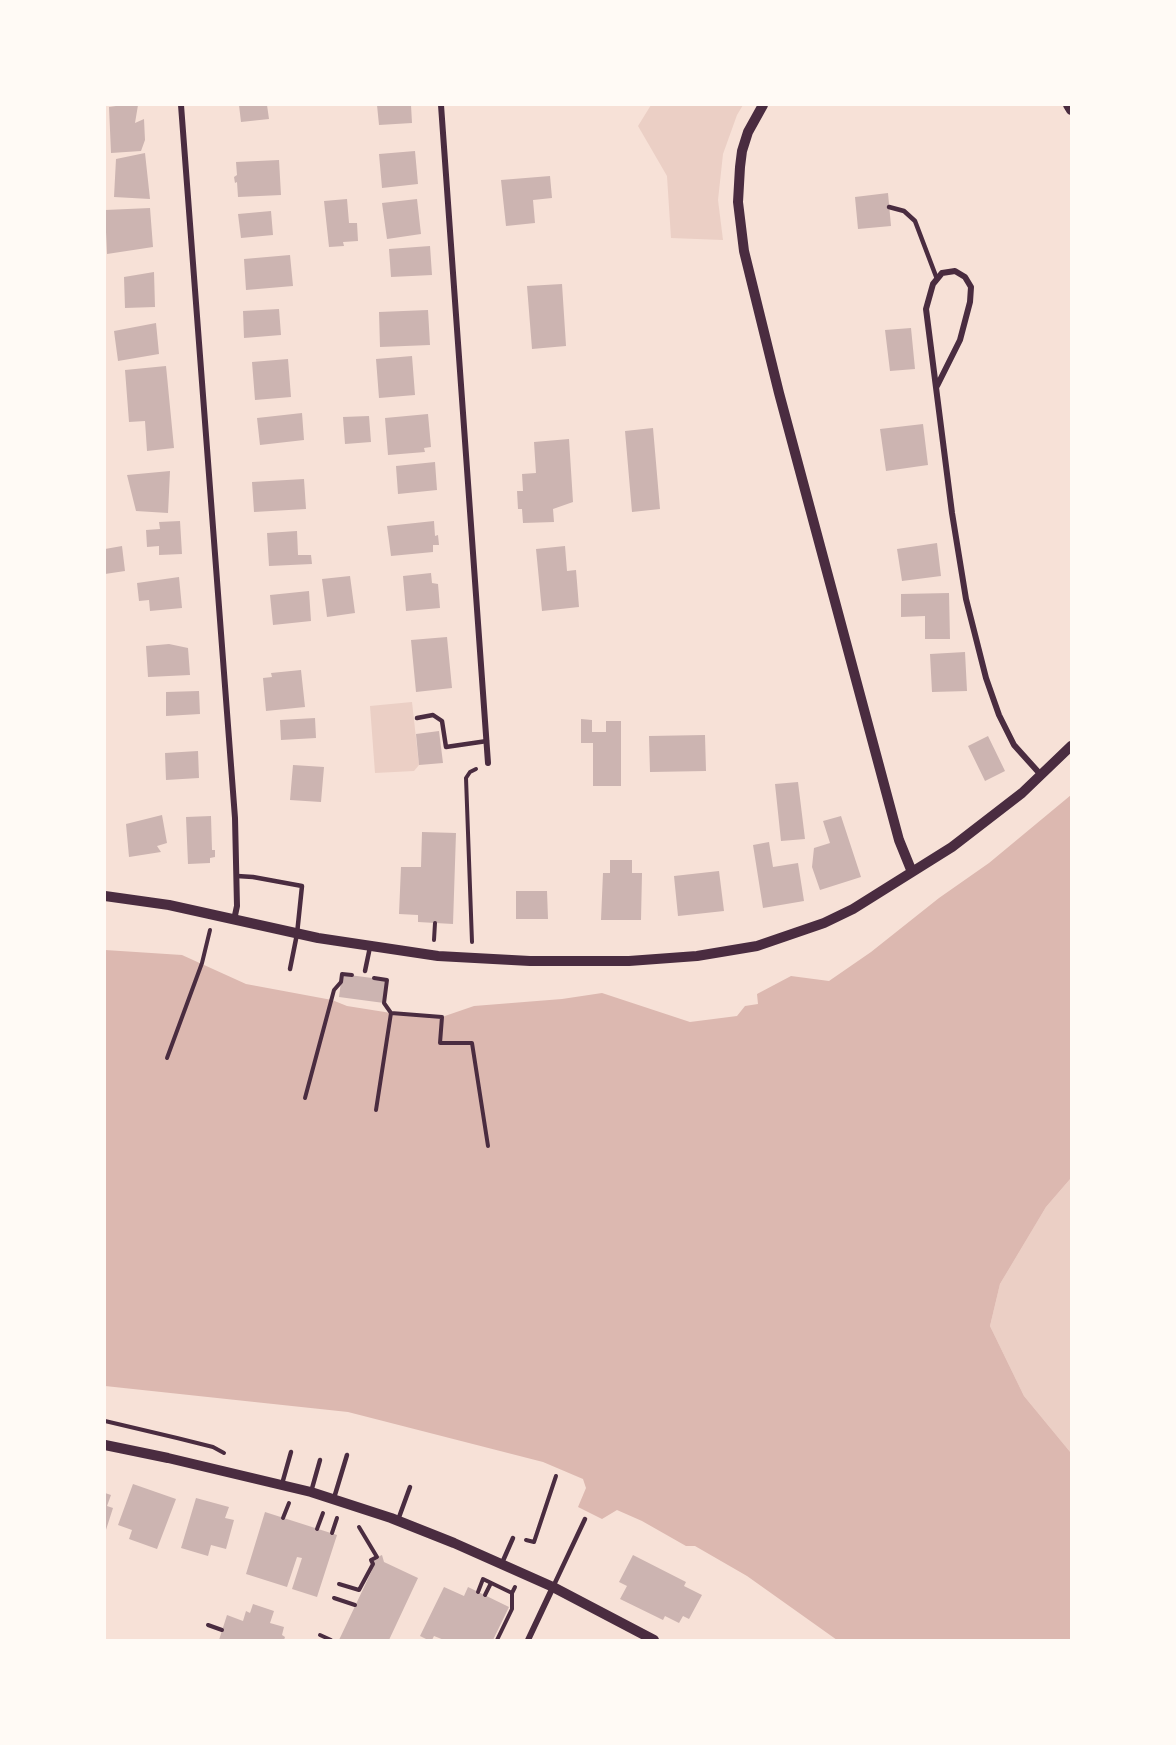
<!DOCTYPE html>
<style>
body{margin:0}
#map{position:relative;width:1176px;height:1745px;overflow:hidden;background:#f7e1d7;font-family:Georgia,serif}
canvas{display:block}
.frame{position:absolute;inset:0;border:106px solid #fffaf5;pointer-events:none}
</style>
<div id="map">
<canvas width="1176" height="1745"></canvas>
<div class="frame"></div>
</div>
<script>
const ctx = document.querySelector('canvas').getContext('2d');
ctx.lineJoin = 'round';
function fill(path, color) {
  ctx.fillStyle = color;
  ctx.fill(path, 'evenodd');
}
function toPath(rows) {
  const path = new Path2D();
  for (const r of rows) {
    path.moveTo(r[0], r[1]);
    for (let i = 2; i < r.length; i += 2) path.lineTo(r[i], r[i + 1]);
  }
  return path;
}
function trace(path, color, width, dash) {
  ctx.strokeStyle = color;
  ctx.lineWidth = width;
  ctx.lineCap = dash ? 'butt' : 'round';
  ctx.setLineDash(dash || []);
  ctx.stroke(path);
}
const green = toPath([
 [651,105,743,105,737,115,723,154,718,200,723,240,671,238,667,176,638,126],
 [412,702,419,765,414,771,375,773,370,706],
 [1071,1178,1071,1453,1024,1396,990,1326,1000,1284,1046,1207]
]);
const water = toPath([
 [1071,795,1071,1178,1046,1207,1000,1284,990,1326,1024,1396,1071,1453,1071,1640,837,1640,747,1576,695,1546,686,1546,642,1521,617,1510,602,1519,578,1507,586,1488,583,1479,543,1462,348,1412,105,1386,105,950,182,955,246,984,332,1000,347,1006,391,1013,442,1017,474,1006,562,999,602,993,690,1022,737,1016,745,1006,758,1004,757,994,791,976,829,981,871,952,939,898,989,863]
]);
const building = toPath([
 [123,105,138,105,135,123,144,119,145,140,141,151,111,153,109,107],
 [239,105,267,105,269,119,241,122],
 [377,105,411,105,412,123,379,125],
 [415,151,418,184,382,188,379,154],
 [145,153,150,199,114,197,116,159],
 [279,160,281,195,238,197,237,182,235,183,234,177,237,175,236,162],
 [550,176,552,198,533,200,535,223,506,226,501,180],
 [888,193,891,226,858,229,855,197],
 [347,199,349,223,357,223,358,241,343,242,344,246,329,247,324,201],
 [417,199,421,234,387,239,382,203],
 [150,208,153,247,107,254,105,210],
 [271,211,273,235,241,238,238,214],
 [430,246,432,275,391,277,389,249],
 [290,255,293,286,246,290,244,259],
 [154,272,155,307,125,308,124,277],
 [562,284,566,346,532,349,527,286],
 [279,309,281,335,244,338,243,311],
 [428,310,430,345,380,347,379,312],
 [156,323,159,354,118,361,114,331],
 [911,328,915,369,890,371,885,330],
 [412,356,415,395,379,398,376,359],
 [288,359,291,397,255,400,252,362],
 [166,366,174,448,147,451,145,421,129,422,125,370],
 [302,413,304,440,260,445,257,418],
 [428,414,431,447,424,448,425,452,388,455,385,418],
 [369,416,371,442,345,444,343,417],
 [923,424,928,465,886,471,880,429],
 [653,428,660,509,632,512,625,431],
 [569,439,573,502,553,509,554,522,523,523,522,509,518,509,517,491,523,491,522,474,536,473,534,442],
 [435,462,437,490,398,494,396,466],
 [170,471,168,513,136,511,127,475],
 [304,479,306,509,254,512,252,482],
 [180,521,182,554,159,555,159,546,147,547,146,530,160,529,159,522],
 [434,521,435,536,438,535,439,545,433,545,433,552,391,556,387,526],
 [297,531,298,555,311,555,312,564,269,566,267,533],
 [937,543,941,576,902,581,897,549],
 [122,546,125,571,105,574,105,549],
 [565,546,567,571,576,570,579,607,542,611,536,549],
 [431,573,432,583,438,584,440,608,406,611,403,576],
 [350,576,355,613,327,617,322,579],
 [179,577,182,608,150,611,149,600,139,601,137,583],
 [309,591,311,621,273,625,270,595],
 [949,593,950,639,925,639,925,616,901,617,901,594],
 [447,637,452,688,416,692,411,640],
 [169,644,188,648,190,675,148,677,146,646],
 [965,652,967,691,932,692,930,654],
 [301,670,305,707,266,711,263,678,272,677,271,673],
 [199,691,200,714,166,716,166,692],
 [315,718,316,738,281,740,280,720],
 [581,719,592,720,592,732,606,732,606,721,621,721,621,786,593,786,593,743,581,743],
 [439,731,443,763,419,765,416,734],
 [705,735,706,771,650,772,649,736],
 [988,736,1005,771,985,781,968,746],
 [198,751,199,778,166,780,165,753],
 [293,765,324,767,321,802,290,800],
 [798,782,805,839,781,841,775,784],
 [162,815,167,843,157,846,161,852,129,857,126,824],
 [211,816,212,850,215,850,215,857,210,858,210,863,188,864,186,817],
 [841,816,861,877,820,890,812,867,814,848,830,843,823,821],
 [422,832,456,833,453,924,418,922,418,915,399,914,401,867,421,867],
 [769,842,773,867,798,863,804,901,763,908,753,845],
 [610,860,632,860,632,873,642,873,641,920,601,920,603,873,610,873],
 [719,871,724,911,678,916,674,876],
 [516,891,547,891,548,919,516,919],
 [342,974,387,980,384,1003,339,997],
 [133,1484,176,1499,157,1549,129,1539,132,1530,118,1525],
 [105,1493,111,1495,107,1506,113,1508,105,1533],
 [196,1498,229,1507,225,1518,234,1520,226,1549,211,1545,208,1556,181,1548],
 [265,1512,337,1535,317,1597,292,1589,302,1558,297,1557,287,1587,246,1574],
 [382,1555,384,1562,418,1578,389,1640,339,1640,374,1566,371,1560],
 [633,1555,686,1582,684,1586,702,1595,689,1619,683,1616,679,1623,665,1616,663,1620,620,1599,627,1586,619,1582],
 [444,1587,464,1596,468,1587,509,1607,493,1640,444,1640,434,1636,432,1640,428,1640,420,1636],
 [253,1604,274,1611,270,1623,284,1627,282,1635,285,1637,284,1640,219,1640,227,1615,243,1621,246,1611,250,1613]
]);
const path = toPath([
 [434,940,435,923],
 [472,942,466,778,470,772,476,769],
 [374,978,387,980,384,1003,391,1013,376,1110],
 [391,1013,442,1017,440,1043,472,1043,488,1146],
 [167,1058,202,963,210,930],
 [305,1098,334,990,341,982,342,974,352,975],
 [105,1421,177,1438,213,1447,224,1453],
 [283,1518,289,1503],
 [317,1529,323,1513],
 [332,1533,337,1518],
 [526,1540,534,1542,556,1476],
 [339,1584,359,1590,373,1564,371,1560,377,1557,359,1527],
 [478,1592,483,1579,512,1593,515,1587],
 [485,1595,491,1583],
 [334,1598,355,1605],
 [208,1625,222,1630],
 [320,1635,331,1640],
 [497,1640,512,1609,512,1593]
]);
const service = toPath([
 [889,207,904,211,915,221,937,279],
 [417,718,433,715,442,721,446,747,487,741],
 [237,876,253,877,302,886,297,934,290,969],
 [365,971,370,947],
 [282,1484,291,1452],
 [311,1492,320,1460],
 [334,1498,347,1455],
 [398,1520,410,1487],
 [502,1563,513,1538],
 [553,1587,585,1519]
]);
const minor = toPath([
 [181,105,235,818,237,906,234,920],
 [441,105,488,763],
 [937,386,960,340,970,302,971,287,965,277,955,271,942,273,933,284,926,309,952,513,966,599,986,678,999,715,1014,745,1041,775],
 [528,1640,553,1587]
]);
const tertiary = toPath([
 [763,105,748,132,742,151,740,167,738,202,744,251,779,393,899,840,912,872],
 [1068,105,1071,110],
 [105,896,169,905,318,938,438,956,530,961,629,961,697,956,757,946,824,923,853,909,952,847,1022,793,1071,746],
 [105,1445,168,1458,311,1492,391,1518,454,1543,553,1587,654,1640]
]);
fill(green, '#ebcfc5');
fill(water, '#dcb8b0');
fill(building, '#ccb4b1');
trace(path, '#4a2c40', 4);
trace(service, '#4a2c40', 4.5);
trace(minor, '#4a2c40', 6);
trace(tertiary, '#4a2c40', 10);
</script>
